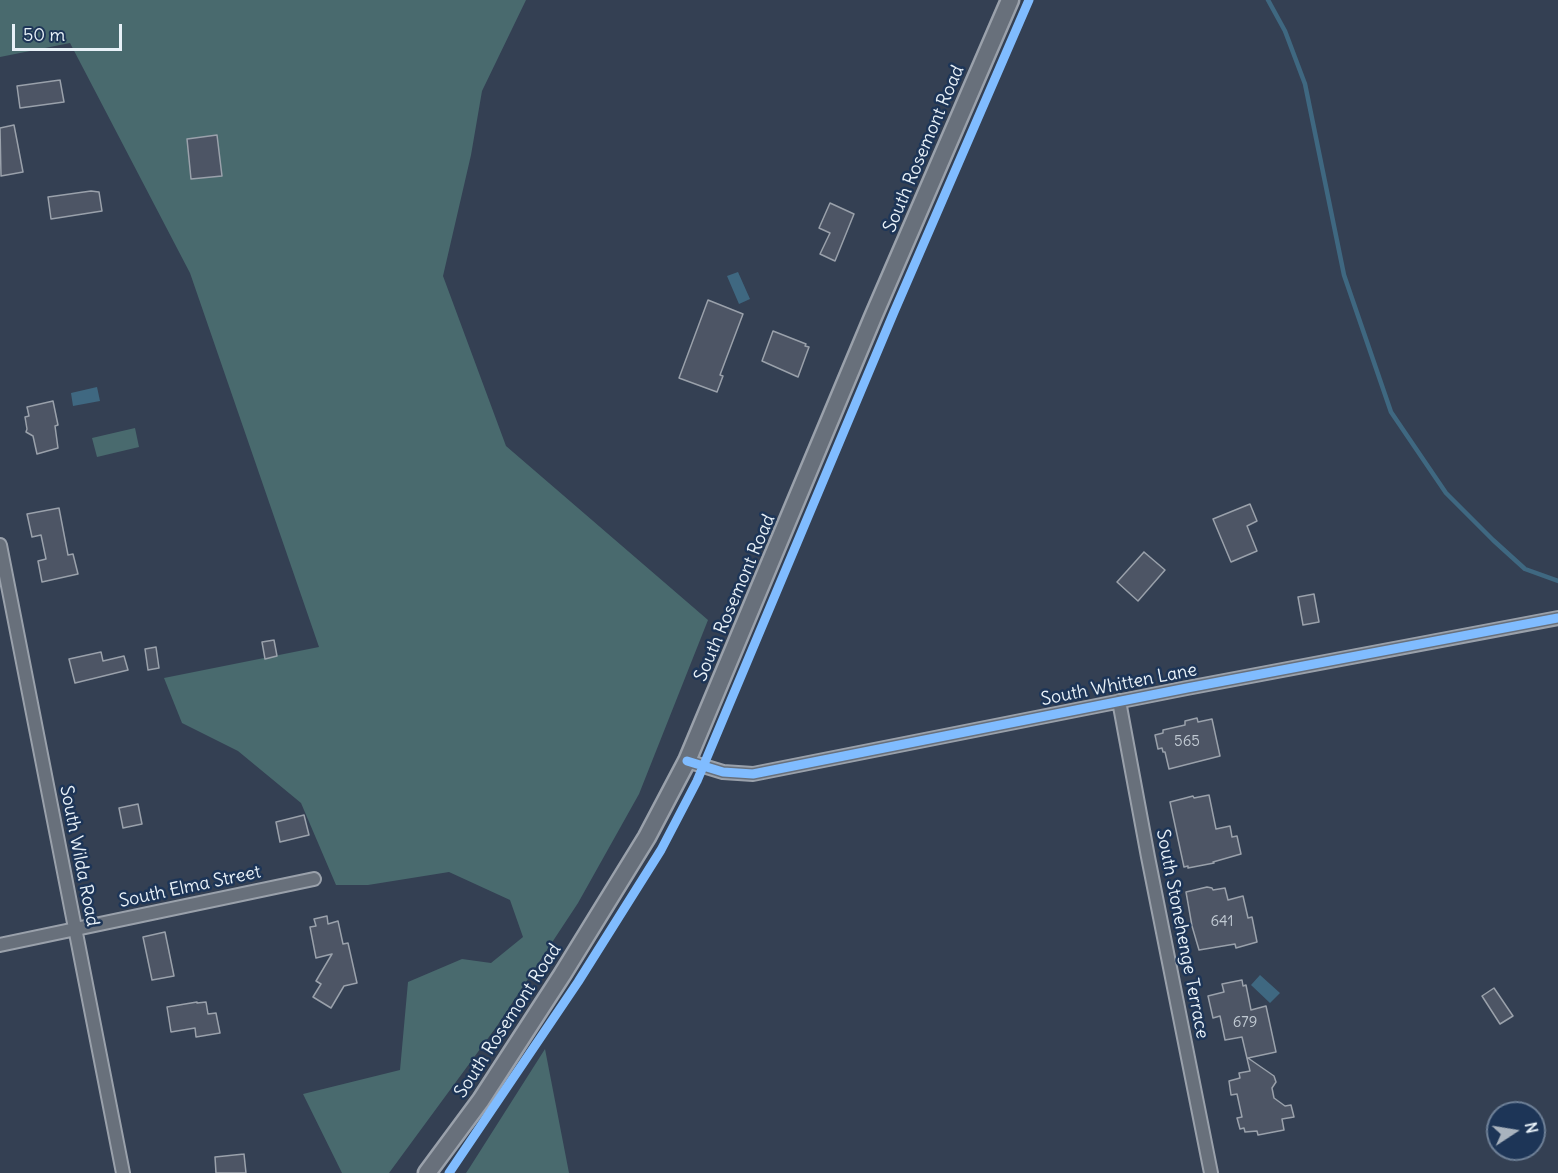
<!DOCTYPE html>
<style>
body{margin:0}
#map{position:relative;width:1558px;height:1173px;overflow:hidden;background:#344053;font-family:Delius,sans-serif}
canvas{display:block}
.north{position:absolute;left:1486px;top:1101px;width:60px;height:60px;box-sizing:border-box;background:#1d3557;border:2px solid #6e8097;border-radius:50%;rotate:78deg;font-size:16px;font-weight:700;line-height:24px;text-align:center;color:#e8f1f8}
.north::after{content:'';display:block;margin:auto;width:21px;height:27px;background:#a9b3be;clip-path:polygon(50% 0,100% 100%,50% 72%,0 100%)}
.scale{position:absolute;left:12px;top:24px;width:110px;height:27px;box-sizing:border-box;border:3px solid #e8f1f8;border-top:0;padding-left:8px;font-size:18px;line-height:21px;white-space:nowrap;color:#e8f1f8;-webkit-text-stroke:4px #1d3557;paint-order:stroke}
</style>
<div id="map">
<canvas width="1558" height="1173"></canvas>
<div class="north">N</div>
<div class="scale">50 m</div>
</div>
<script>
const ctx = document.querySelector('canvas').getContext('2d');
ctx.lineJoin = 'round';
function fill(path, color) {
  ctx.fillStyle = color;
  ctx.fill(path, 'evenodd');
}
function toPath(rows) {
  const path = new Path2D();
  for (const r of rows) {
    path.moveTo(r[0], r[1]);
    for (let i = 2; i < r.length; i += 2) path.lineTo(r[i], r[i + 1]);
  }
  return path;
}
function trace(path, color, width, dash) {
  ctx.strokeStyle = color;
  ctx.lineWidth = width;
  ctx.lineCap = dash ? 'butt' : 'round';
  ctx.setLineDash(dash || []);
  ctx.stroke(path);
}
function write(font, color, halo, rows, align = 'center') {
  ctx.font = font + ' Delius,sans-serif';
  ctx.lineWidth = 5;
  ctx.setLineDash([]);
  ctx.textBaseline = 'middle';
  ctx.strokeStyle = halo;
  ctx.fillStyle = color;
  for (const [text, x, y, turn = 0] of rows) {
    ctx.save();
    ctx.translate(x, y);
    ctx.rotate((+turn || 0) * Math.PI / 180);
    ctx.textAlign = isNaN(turn) ? turn : align;
    if (halo) ctx.strokeText(text, 0, 0);
    ctx.fillText(text, 0, 0);
    ctx.restore();
  }
}
const green = toPath([
 [0,0,526,0,482,91,471,155,443,276,506,446,708,620,639,794,578,903,497,1026,389,1173,342,1173,303,1094,400,1070,408,982,462,959,491,963,523,937,510,900,449,872,368,885,336,885,301,803,238,751,182,723,164,678,319,647,190,273,70,43,0,57],
 [135,428,139,447,97,457,92,438],
 [545,1049,569,1173,466,1173,470,1167]
]);
const water = toPath([
 [738,272,750,299,739,304,727,276],
 [97,387,100,401,73,406,71,393],
 [1260,975,1280,993,1270,1003,1251,985]
]);
const stream = toPath([
 [1268,0,1285,31,1305,84,1344,275,1391,412,1446,493,1493,540,1525,569,1558,581]
]);
const building = toPath([
 [60,80,64,102,20,108,17,86,60,80],
 [14,125,23,172,1,176,0,128,14,125],
 [217,135,222,176,191,179,187,139,217,135],
 [91,191,99,192,102,211,51,219,48,197,91,191],
 [830,203,854,214,835,261,820,254,830,233,819,228,830,203],
 [708,300,743,314,720,375,723,376,717,392,679,378,708,300],
 [773,331,806,344,805,346,809,347,798,377,762,361,773,331],
 [53,401,58,425,55,426,58,448,37,454,33,436,26,432,27,429,25,417,29,416,27,407,53,401],
 [1250,504,1257,521,1247,526,1257,551,1231,562,1213,519,1250,504],
 [59,508,68,555,73,554,78,574,42,582,38,561,46,559,41,535,32,537,27,514,59,508],
 [1144,552,1165,570,1138,601,1117,582,1144,552],
 [1314,594,1319,622,1303,625,1298,597,1314,594],
 [274,640,277,656,265,659,262,642,274,640],
 [156,647,159,668,148,670,145,649,156,647],
 [101,652,103,661,124,656,128,670,75,683,69,659,101,652],
 [1197,718,1198,722,1212,719,1220,756,1169,769,1165,752,1163,752,1162,748,1158,749,1155,735,1163,733,1163,730,1185,725,1185,721,1197,718],
 [1209,795,1216,829,1230,826,1232,837,1237,836,1241,854,1213,862,1214,863,1188,868,1188,866,1184,867,1170,802,1193,796,1194,798,1209,795],
 [138,804,142,824,123,828,119,808,138,804],
 [304,815,309,835,280,842,276,822,304,815],
 [1207,887,1212,888,1213,890,1225,888,1228,900,1243,896,1248,918,1252,917,1257,942,1236,948,1235,944,1199,950,1192,926,1186,892,1207,887],
 [327,916,328,924,338,921,343,944,348,943,357,983,344,986,331,1008,313,997,321,984,316,981,332,954,316,958,310,927,316,926,314,919,327,916],
 [165,932,174,976,152,980,143,937,165,932],
 [1242,980,1243,986,1246,985,1251,1010,1266,1006,1276,1052,1248,1058,1274,1076,1276,1082,1272,1088,1274,1098,1285,1106,1291,1105,1294,1117,1282,1119,1284,1130,1258,1135,1257,1131,1245,1132,1244,1128,1240,1129,1237,1118,1242,1117,1237,1094,1231,1095,1229,1081,1240,1078,1239,1073,1250,1071,1242,1037,1225,1040,1220,1016,1213,1018,1208,996,1224,992,1222,984,1242,980],
 [1494,988,1513,1016,1500,1024,1482,996,1494,988],
 [197,1002,197,1003,206,1002,208,1014,216,1013,220,1033,196,1037,195,1028,171,1032,167,1007,197,1002],
 [244,1154,246,1173,216,1173,215,1157,244,1154]
]);
const street = toPath([
 [0,545,123,1173],
 [1119,701,1148,857,1211,1173],
 [687,761,723,772,753,774,1187,688,1558,618],
 [0,945,314,879]
]);
const secondary = toPath([
 [427,1173,481,1100,562,975,647,837,687,761,873,317,1010,0]
]);
const cycleway = toPath([
 [687,761,723,772,753,774,1187,688,1558,618],
 [449,1173,578,982,661,850,697,781,894,312,1029,0]
]);
const numberNames = [
 ["565",1187,742],
 ["641",1222,922],
 ["679",1245,1023]
];
const streetNames = [
 ["South Rosemont Road",924,149,-67],
 ["South Rosemont Road",735,598,-67],
 ["South Whitten Lane",1119,685,-11],
 ["South Wilda Road",79,856,79],
 ["South Elma Street",190,887,-12],
 ["South Stonehenge Terrace",1182,934,79],
 ["South Rosemont Road",508,1021,-57]
];
fill(green, '#496a6e');
fill(water, '#3f6881');
trace(stream, '#3f6881', 4.5);
fill(building, '#4d5565');
trace(building, '#9aa1ab', 1.5);
trace(street, '#9aa1ab', 16);
trace(secondary, '#9aa1ab', 21);
trace(street, '#68707b', 12);
trace(secondary, '#68707b', 16);
trace(cycleway, '#80bcff', 9);
write('15px', '#c1cad3', null, numberNames);
write('18px', '#e8f1f8', '#1d3557', streetNames);
</script>
